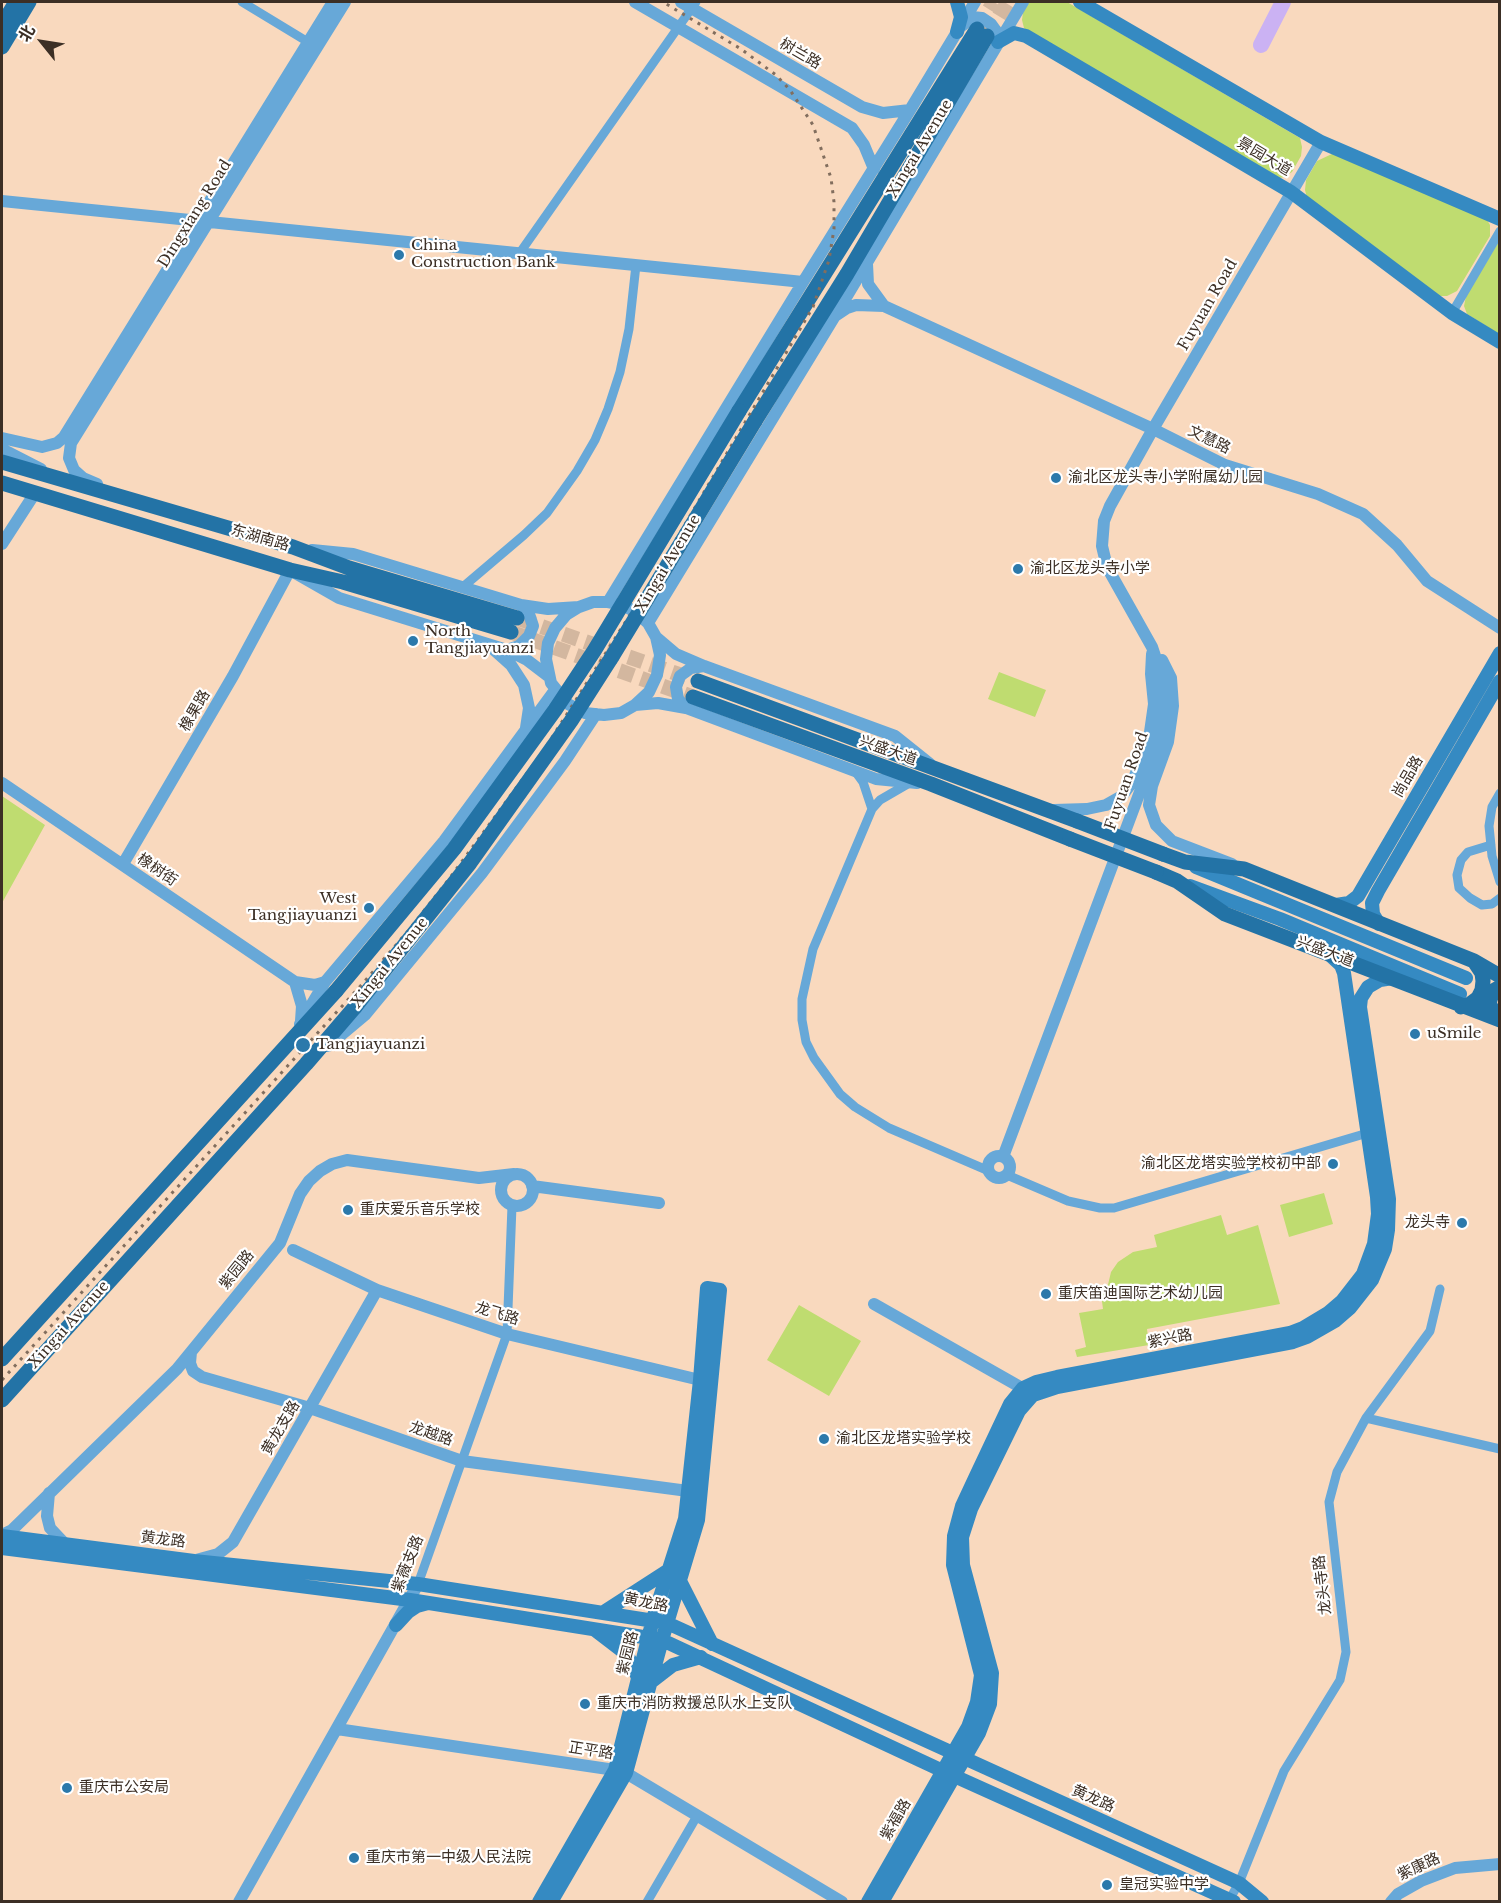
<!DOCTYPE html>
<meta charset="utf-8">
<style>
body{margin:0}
#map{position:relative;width:1501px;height:1903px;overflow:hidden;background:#f9d9be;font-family:"Libre Baskerville","Noto Sans SC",serif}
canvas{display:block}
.frame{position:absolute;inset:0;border:3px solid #3c2f25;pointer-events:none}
.north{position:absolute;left:12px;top:12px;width:60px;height:60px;-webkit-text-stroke:4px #fff;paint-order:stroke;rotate:300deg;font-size:16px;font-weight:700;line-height:24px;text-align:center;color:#3c2f25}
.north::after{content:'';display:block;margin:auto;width:21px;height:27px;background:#3c2f25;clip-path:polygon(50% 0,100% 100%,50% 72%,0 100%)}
</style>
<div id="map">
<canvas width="1501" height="1903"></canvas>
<div class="frame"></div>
<div class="north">北</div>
</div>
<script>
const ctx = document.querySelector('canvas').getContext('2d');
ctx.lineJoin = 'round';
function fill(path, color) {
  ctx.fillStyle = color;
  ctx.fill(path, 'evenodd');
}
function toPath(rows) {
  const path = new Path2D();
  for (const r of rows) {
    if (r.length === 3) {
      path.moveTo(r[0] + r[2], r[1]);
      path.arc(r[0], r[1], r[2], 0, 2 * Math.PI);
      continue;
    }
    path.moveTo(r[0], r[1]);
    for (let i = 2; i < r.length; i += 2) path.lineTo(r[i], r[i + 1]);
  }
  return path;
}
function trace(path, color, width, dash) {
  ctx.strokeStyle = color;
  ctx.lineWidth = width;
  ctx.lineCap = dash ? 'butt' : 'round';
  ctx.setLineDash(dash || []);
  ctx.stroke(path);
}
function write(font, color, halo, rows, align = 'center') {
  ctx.font = font + ' "Libre Baskerville","Noto Sans SC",serif';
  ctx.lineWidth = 4.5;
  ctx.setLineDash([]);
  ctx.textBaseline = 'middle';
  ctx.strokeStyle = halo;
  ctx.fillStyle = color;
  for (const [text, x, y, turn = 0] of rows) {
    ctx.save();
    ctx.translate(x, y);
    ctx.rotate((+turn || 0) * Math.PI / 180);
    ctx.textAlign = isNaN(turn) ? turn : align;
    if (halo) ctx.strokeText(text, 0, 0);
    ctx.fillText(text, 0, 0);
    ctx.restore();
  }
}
const green = toPath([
 [1027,2,1067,2,1300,138,1302,147,1301,156,1292,172,1284,177,1276,179,1028,32,1024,28,1022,20,1023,12],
 [1334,153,1486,218,1490,225,1490,236,1457,291,1447,296,1437,296,1307,198,1305,190,1306,180,1317,161],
 [1499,241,1499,334,1467,314,1464,306,1466,296],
 [999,672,1046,690,1035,717,988,699],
 [2,796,45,825,2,903],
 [1324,1193,1333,1224,1289,1237,1280,1205],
 [1221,1215,1227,1235,1258,1225,1280,1304,1147,1329,1149,1345,1077,1357,1075,1350,1086,1347,1079,1313,1103,1309,1101,1294,1106,1293,1111,1272,1118,1262,1133,1252,1157,1247,1154,1235],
 [799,1305,861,1341,829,1396,767,1360]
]);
const river = toPath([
 [1261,45,1283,2]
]);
const primaryTunnel = toPath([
 [977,29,994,2],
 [987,36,1008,2],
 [520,619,698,681],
 [511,632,693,697]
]);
const minor = toPath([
 [242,2,308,42],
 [519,254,696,2],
 [1452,313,1500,231],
 [464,586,524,535,547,513,577,471,595,440,608,409,620,372,629,329,636,265],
 [855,771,863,782,872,809],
 [911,782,880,800,872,809,813,949,802,999,802,1020,806,1042,814,1058,840,1094,855,1107,889,1128,989,1171],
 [1500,793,1492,807,1489,826,1492,856,1500,882],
 [1491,845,1468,852,1461,860,1457,875,1459,888,1470,898,1482,905,1492,904,1500,898],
 [1007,1175,1068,1201,1100,1208,1114,1208,1371,1132],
 [1366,1418,1500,1449],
 [418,1584,507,1334,512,1206],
 [647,1902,697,1816],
 [1228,1902,1239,1883,1284,1771,1340,1680,1346,1652,1329,1502,1337,1472,1366,1418,1430,1331,1440,1289]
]);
const tertiary = toPath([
 [635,2,852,128,864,145,874,169],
 [681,2,862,107,883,113,910,110],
 [963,25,972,17,982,18,991,24,996,31,998,42],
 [2,201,803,282],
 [867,264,868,284,884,306],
 [835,316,847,308,856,305,884,306,1153,429,1225,465,1318,494,1363,514,1397,545,1427,581,1500,628],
 [2,438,42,447,57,443,64,437,333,2],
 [2,449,41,469],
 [97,484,83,478,74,470,69,458,71,443,345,2],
 [2,544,35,493],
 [312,550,353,554,521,605,548,609,579,607,593,602,608,602,623,605,637,613,648,623,656,637,660,655,657,675,649,692,635,705,621,713,604,715,585,713,568,704,551,683,546,659,548,643,555,628,566,615,579,607],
 [608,602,803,282,910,110,975,2],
 [648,623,835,316,1023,2],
 [656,637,676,654,704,666,895,736,930,764],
 [492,648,511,665,524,685,529,708,526,728],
 [507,650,519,646,529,636,533,626,529,614,521,605],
 [1162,660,1171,678,1173,706,1168,742,1152,786,1149,805,1156,825,1172,841,1232,864],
 [635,705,658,703,686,708,876,779,917,783],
 [686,708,678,699,676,687,680,676,691,668,704,666],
 [2,783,295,982],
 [1054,810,1087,809,1106,805,1122,796,1133,781,1149,739,1154,704,1151,674,1152,654],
 [123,864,233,676,290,570,339,598,507,650,527,660,548,676],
 [301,1021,302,1006,295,982,315,985,325,982],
 [300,1024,325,982,444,841,555,690],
 [328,1046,365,1015,482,873,565,761,596,714],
 [999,1167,11],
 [1003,1157,1159,741,1165,705,1161,674,1152,647,1107,567,1102,546,1104,521,1110,506,1153,429,1321,142],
 [517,1190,16],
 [532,1186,659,1203],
 [293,1250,377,1290,507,1334,700,1380],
 [874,1304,1029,1392],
 [191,1352,190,1363,193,1371,202,1377,310,1408,462,1461,688,1491],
 [49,1493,47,1516,50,1528,66,1545],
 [2,1535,12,1530,177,1369,280,1243,300,1194,309,1181,320,1171,332,1164,347,1160,479,1178,514,1174],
 [196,1560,218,1554,233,1542,377,1290],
 [337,1729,615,1770,626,1773,842,1902],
 [239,1902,418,1584],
 [1391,1902,1398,1894,1421,1881,1455,1868,1500,1864]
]);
const secondary = toPath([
 [957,2,961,17,957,32],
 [1080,2,1321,142,1500,219],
 [998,42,1014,33,1026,36,1291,192,1452,313,1500,342],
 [1196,867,1466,978],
 [1190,886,1280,919,1460,994],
 [1336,905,1349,903,1358,896,1500,653],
 [1379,924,1373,914,1372,903,1378,891,1500,681],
 [2,1536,194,1561,418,1584,667,1623,1239,1883,1262,1902],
 [2,1548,410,1600,662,1640,943,1771,1234,1902],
 [680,1581,712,1644],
 [604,1612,669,1570],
 [396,1625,408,1612,417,1606,428,1603],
 [595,1630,625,1653,632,1663,638,1678],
 [651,1682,673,1665,701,1657],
 [539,1902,615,1770,653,1619,685,1519,700,1380,707,1288,720,1290,698,1520,662,1640,626,1773,551,1902],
 [868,1902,968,1727,977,1702,981,1675,953,1565,954,1536,962,1506,976,1476,1010,1404,1023,1388,1036,1382,1057,1377,1290,1333,1303,1328,1328,1313,1342,1301,1363,1274,1374,1244,1378,1214,1377,1197,1344,973,1341,965,1329,954],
 [882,1902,979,1733,990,1704,992,1673,963,1565,962,1537,971,1509,1019,1411,1033,1395,1057,1387,1293,1342,1307,1337,1335,1321,1350,1308,1372,1280,1385,1249,1388,1230,1389,1199,1360,1007,1361,998,1368,987,1380,980,1393,978]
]);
const primary = toPath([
 [2,25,16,2],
 [2,47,29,2],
 [739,411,977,29],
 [755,421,847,274,987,36],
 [2,462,293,547,349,568,517,618],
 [2,483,290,570,343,582,511,632],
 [698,681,1077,821],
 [693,697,931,784,1070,839],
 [1163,854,1185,862,1244,869,1474,961,1500,976],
 [1156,872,1177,881,1225,914,1500,1020],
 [1500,987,1493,991,1489,1003,1494,1013,1500,1018],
 [1461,1007,1470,1004,1478,998,1482,990,1483,981,1482,973,1474,961],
 [2,1359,336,991],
 [2,1400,306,1064,355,1007]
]);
const rail = toPath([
 [2,1380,364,982,408,931,449,879,544,750,654,577,813,307,829,260,834,229,834,202,831,178,813,125,790,90,776,75,741,49,663,2]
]);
const primaryBridge = toPath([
 [1077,821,1163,854],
 [1070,839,1156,872],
 [336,991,454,849,555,710,594,651,739,411],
 [355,1007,470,863,571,721,610,660,755,421]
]);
const markers = [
 [399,255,6,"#2c79ab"],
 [1056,478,6,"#2c79ab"],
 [1018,569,6,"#2c79ab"],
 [413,641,6,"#2c79ab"],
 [369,908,6,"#2c79ab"],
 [1415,1034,6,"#2c79ab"],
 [303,1045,8,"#2c79ab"],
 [1333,1164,6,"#2c79ab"],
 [348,1210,6,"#2c79ab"],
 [1462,1223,6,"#2c79ab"],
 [1046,1294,6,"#2c79ab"],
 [824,1439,6,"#2c79ab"],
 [585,1704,6,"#2c79ab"],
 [67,1788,6,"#2c79ab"],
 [354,1858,6,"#2c79ab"],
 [1107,1885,6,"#2c79ab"]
];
const streetNames = [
 ["树兰路",800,54,30],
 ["Xingai Avenue",920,149,-59],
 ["景园大道",1264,157,31],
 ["Dingxiang Road",195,214,-58],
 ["Fuyuan Road",1208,305,-60],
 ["文慧路",1209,440,26],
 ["东湖南路",260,538,16],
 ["Xingai Avenue",668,564,-59],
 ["橡果路",195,711,-60],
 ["兴盛大道",888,751,20],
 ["尚品路",1408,777,-60],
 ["Fuyuan Road",1127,781,-71],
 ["橡树街",157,870,34],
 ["兴盛大道",1325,952,21],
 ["Xingai Avenue",390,963,-51],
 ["紫园路",237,1270,-51],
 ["龙飞路",497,1314,17],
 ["Xingai Avenue",69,1325,-48],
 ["紫兴路",1170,1339,-11],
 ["黄龙支路",281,1428,-60],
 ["龙越路",431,1434,19],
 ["黄龙路",163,1540,7],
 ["紫薇支路",408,1564,-68],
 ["龙头寺路",1323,1585,-97],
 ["黄龙路",646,1603,11],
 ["紫园路",628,1653,-76],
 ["正平路",591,1751,9],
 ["黄龙路",1093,1799,24],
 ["紫福路",896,1820,-60],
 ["紫康路",1419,1867,-25]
];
const poiNames = [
 ["China",411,246],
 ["Construction Bank",411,263],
 ["渝北区龙头寺小学附属幼儿园",1068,478],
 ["渝北区龙头寺小学",1030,569],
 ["North",425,632],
 ["Tangjiayuanzi",425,649],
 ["West",357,899,"right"],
 ["Tangjiayuanzi",357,916,"right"],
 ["uSmile",1427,1034],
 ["Tangjiayuanzi",316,1045],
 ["渝北区龙塔实验学校初中部",1321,1164,"right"],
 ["重庆爱乐音乐学校",360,1210],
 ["龙头寺",1450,1223,"right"],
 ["重庆笛迪国际艺术幼儿园",1058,1294],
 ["渝北区龙塔实验学校",836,1439],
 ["重庆市消防救援总队水上支队",597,1704],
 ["重庆市公安局",79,1788],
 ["重庆市第一中级人民法院",366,1858],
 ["皇冠实验中学",1119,1885]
];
fill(green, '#bfdc70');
trace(river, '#cbb2f3', 16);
trace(primaryTunnel, '#d3b79f', 15, [15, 8]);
trace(minor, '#67a8d8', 9);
trace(tertiary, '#67a8d8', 12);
trace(secondary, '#358ac2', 14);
trace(primary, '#2373a6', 15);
trace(rail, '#826e5e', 3, [3, 6]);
trace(primaryBridge, '#2373a6', 15);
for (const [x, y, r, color] of markers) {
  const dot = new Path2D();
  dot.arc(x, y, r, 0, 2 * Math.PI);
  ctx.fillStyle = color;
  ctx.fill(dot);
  trace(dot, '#fff', 2);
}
write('15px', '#3c2f25', '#fff', streetNames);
write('15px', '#3c2f25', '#fff', poiNames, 'left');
</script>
